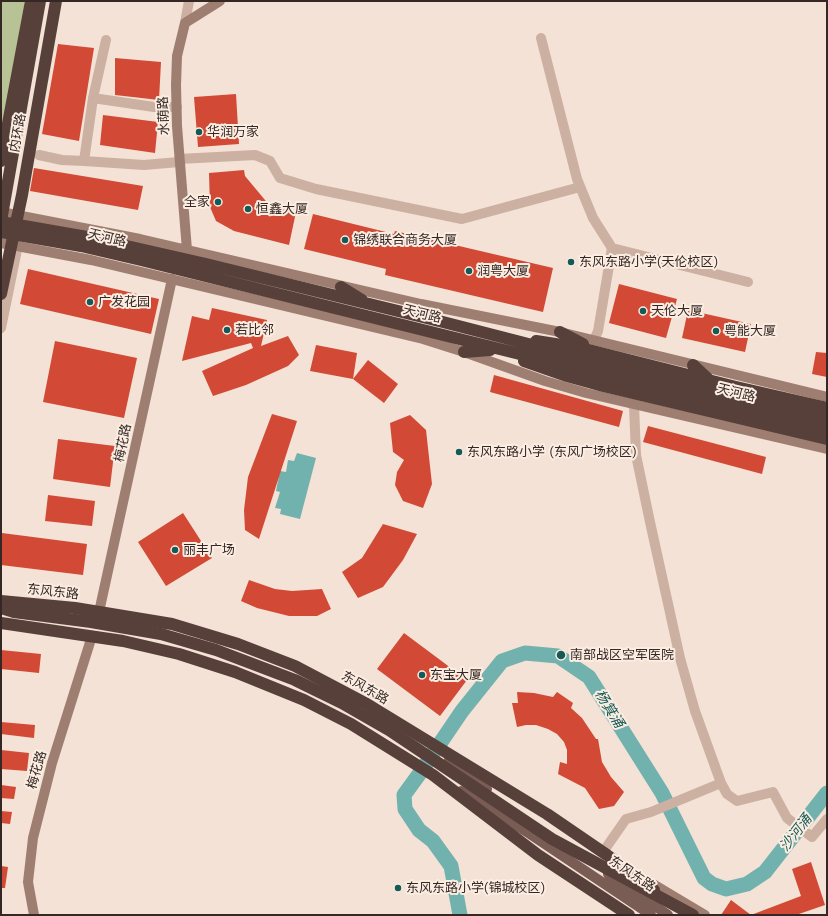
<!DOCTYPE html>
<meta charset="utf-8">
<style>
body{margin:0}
#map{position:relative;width:828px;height:916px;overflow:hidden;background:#f3e2d5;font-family:"Work Sans",sans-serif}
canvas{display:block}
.frame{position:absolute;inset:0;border:2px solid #352824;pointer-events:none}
</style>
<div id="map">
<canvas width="828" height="916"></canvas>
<div class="frame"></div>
</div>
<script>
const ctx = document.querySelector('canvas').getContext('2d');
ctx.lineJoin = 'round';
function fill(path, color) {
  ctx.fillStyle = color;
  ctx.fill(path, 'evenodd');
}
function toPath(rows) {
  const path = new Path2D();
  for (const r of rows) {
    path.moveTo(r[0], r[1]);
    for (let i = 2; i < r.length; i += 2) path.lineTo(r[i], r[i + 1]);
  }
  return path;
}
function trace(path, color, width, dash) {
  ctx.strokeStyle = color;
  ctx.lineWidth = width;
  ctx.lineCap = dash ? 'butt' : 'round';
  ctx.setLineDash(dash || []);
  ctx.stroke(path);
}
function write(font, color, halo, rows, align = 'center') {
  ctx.font = font + ' "Work Sans","Noto Sans SC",sans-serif';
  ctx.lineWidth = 4;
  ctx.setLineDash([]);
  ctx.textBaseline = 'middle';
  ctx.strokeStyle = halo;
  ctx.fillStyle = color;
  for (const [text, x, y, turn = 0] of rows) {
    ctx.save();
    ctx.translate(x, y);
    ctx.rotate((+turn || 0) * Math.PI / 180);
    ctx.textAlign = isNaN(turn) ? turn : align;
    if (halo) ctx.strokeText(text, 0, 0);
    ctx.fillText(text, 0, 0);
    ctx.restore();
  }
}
const green = toPath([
 [1,1,25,1,1,136]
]);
const water = toPath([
 [297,453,316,458,300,519,280,514,281,509,275,508,280,492,276,491,280,471,286,472,288,460,294,461]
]);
const river = toPath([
 [426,764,462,711,502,661,525,653,558,656,589,677,662,793,704,878,712,884,726,889,747,884,765,872,827,793],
 [420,773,404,795,405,809,419,830,433,841,451,866,460,915]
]);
const building = toPath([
 [58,44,94,48,79,141,42,134],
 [115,58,161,62,159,100,115,95],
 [236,94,239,144,198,147,194,97],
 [103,115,158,122,155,153,100,145],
 [34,168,143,186,138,210,30,191],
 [244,170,245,176,270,206,296,212,289,245,234,231,216,221,210,207,209,173],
 [313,214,394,234,395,231,553,268,543,312,385,275,386,269,304,249],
 [28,269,159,299,151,334,20,304],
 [619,284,677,299,666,338,609,323],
 [212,308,267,320,261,346,288,336,299,355,288,366,246,385,213,396,202,371,253,348,251,343,182,361,192,316,209,320],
 [688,310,751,324,745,352,682,338],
 [55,341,137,358,124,418,43,402],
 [316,345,357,353,353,379,310,371],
 [816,352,827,353,827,377,812,374],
 [368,360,398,384,384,403,353,379],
 [494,375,623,411,619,427,490,392],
 [272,414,297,421,259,539,245,530,244,510,248,477],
 [410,415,426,430,432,484,423,508,403,501,395,485,397,472,404,460,393,452,390,423],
 [648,426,766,457,762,474,643,442],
 [58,439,115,446,110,487,53,479],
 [48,495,95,501,92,526,45,521],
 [183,513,212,558,166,586,138,542],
 [383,524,417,534,403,560,383,587,358,598,342,572,362,558],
 [2,533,87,544,83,575,1,565],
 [249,580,275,589,292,591,322,589,331,609,317,616,289,616,257,608,241,601],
 [404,633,467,680,440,716,377,669],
 [1,650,41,654,39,673,1,669],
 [517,692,534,693,553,697,557,692,573,703,571,708,582,718,596,739,598,739,602,762,611,777,624,792,614,806,599,809,585,788,558,774,560,762,567,764,567,750,564,742,557,734,548,729,536,725,526,725,517,727,512,703,518,703],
 [1,722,35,725,34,738,1,734],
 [1,750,29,753,27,771,1,769],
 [1,785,16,787,14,799,1,798],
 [1,811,12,812,10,824,1,823],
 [811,862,825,905,796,915,751,915,801,896,792,869],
 [1,866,8,867,5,888,1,888],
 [731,900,751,915,721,915]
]);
const street = toPath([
 [185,23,189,1],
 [541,38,577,179,593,218,612,248,598,331,594,340],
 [93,98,154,107,177,107],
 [39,155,62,160,84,161,144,165,179,162],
 [179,159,255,155,270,161,280,178,316,189,462,219,580,187],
 [84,161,93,98,106,40],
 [612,248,748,282],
 [1,328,18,245],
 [636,396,634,405,636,455,650,522,680,658,695,711,721,783,727,794,737,801,773,792,787,818,812,837,827,819],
 [603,852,626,819,651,812,721,783]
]);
const secondary = toPath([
 [1,212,140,239,421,304,560,332,827,397],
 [1,243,91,260,423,339,464,352,545,381,586,393,827,449],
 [187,250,177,126,176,85,177,56,185,23,220,1],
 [99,612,172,279],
 [648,881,705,915],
 [34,915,28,882,33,838,52,763,92,636]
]);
const primary = toPath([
 [449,760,487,789],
 [461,791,530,834,651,915],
 [608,874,668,915]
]);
const highway = toPath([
 [1,161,31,1],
 [1,222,87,237,206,264,443,322,703,389],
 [1,232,81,246,141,260,701,399],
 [341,287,362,300],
 [560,332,583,344],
 [536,341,581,348,736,387,827,408],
 [464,352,490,350],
 [524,361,567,376,603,386,827,439],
 [693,365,708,379],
 [1,601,75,608,172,624,238,644,295,666,367,704,547,814,607,855,654,890],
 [1,623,123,641,179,654,235,672,304,700,351,724,433,775,538,855,629,915]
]);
const highwayBridge = toPath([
 [1,221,40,1],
 [1,294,22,195,56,1],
 [703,389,827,419],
 [701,399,827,429],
 [1,608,14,612,91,622,161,634,216,650,295,680,342,703,389,730,552,839,693,915]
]);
const markers = [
 [199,132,4,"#165a57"],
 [218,202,4,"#165a57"],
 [248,209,4,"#165a57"],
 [345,240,4,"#165a57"],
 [571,262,4,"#165a57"],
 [469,271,4,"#165a57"],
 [90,302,4,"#165a57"],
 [643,311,4,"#165a57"],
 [227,330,4,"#165a57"],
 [716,331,4,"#165a57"],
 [459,452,4,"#165a57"],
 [175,550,4,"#165a57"],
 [561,655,5,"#165a57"],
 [422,675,4,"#165a57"],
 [398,888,4,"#165a57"]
];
const streetNames = [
 ["水荫路",164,116,-92],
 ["内环路",18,133,-80],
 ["天河路",107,238,13],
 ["天河路",422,314,14],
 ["天河路",736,393,14],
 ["梅花路",123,443,-78],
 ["东风东路",53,592,6],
 ["东风东路",365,688,30],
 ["梅花路",37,770,-74],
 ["东风东路",632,874,34]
];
const poiNames = [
 ["华润万家",207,132],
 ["全家",210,202,"right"],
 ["恒鑫大厦",256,209],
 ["锦绣联合商务大厦",353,240],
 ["东风东路小学(天伦校区)",579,262],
 ["润粤大厦",477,271],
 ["广发花园",98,302],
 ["天伦大厦",651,311],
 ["若比邻",235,330],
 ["粤能大厦",724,331],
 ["东风东路小学 (东风广场校区)",467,452],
 ["丽丰广场",183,550],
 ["南部战区空军医院",570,655],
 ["东宝大厦",430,675],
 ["东风东路小学(锦城校区)",406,888]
];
const waterNames = [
 ["杨箕涌",609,709,58],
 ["沙河涌",796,833,-52]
];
fill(green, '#b8c395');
fill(water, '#72b2ae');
trace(river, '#72b2ae', 15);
fill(building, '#d24a35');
trace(street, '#ccb0a1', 10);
trace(secondary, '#9f7e72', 10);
trace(primary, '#795c54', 10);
trace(highway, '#57403a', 12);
trace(highwayBridge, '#57403a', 12);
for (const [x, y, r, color] of markers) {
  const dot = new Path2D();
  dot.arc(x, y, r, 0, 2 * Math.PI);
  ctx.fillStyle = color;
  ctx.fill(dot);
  trace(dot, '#fbede2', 1.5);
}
write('13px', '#352824', '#fbede2', streetNames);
write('13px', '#352824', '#fbede2', poiNames, 'left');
write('italic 14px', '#165a57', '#fbede2', waterNames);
</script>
